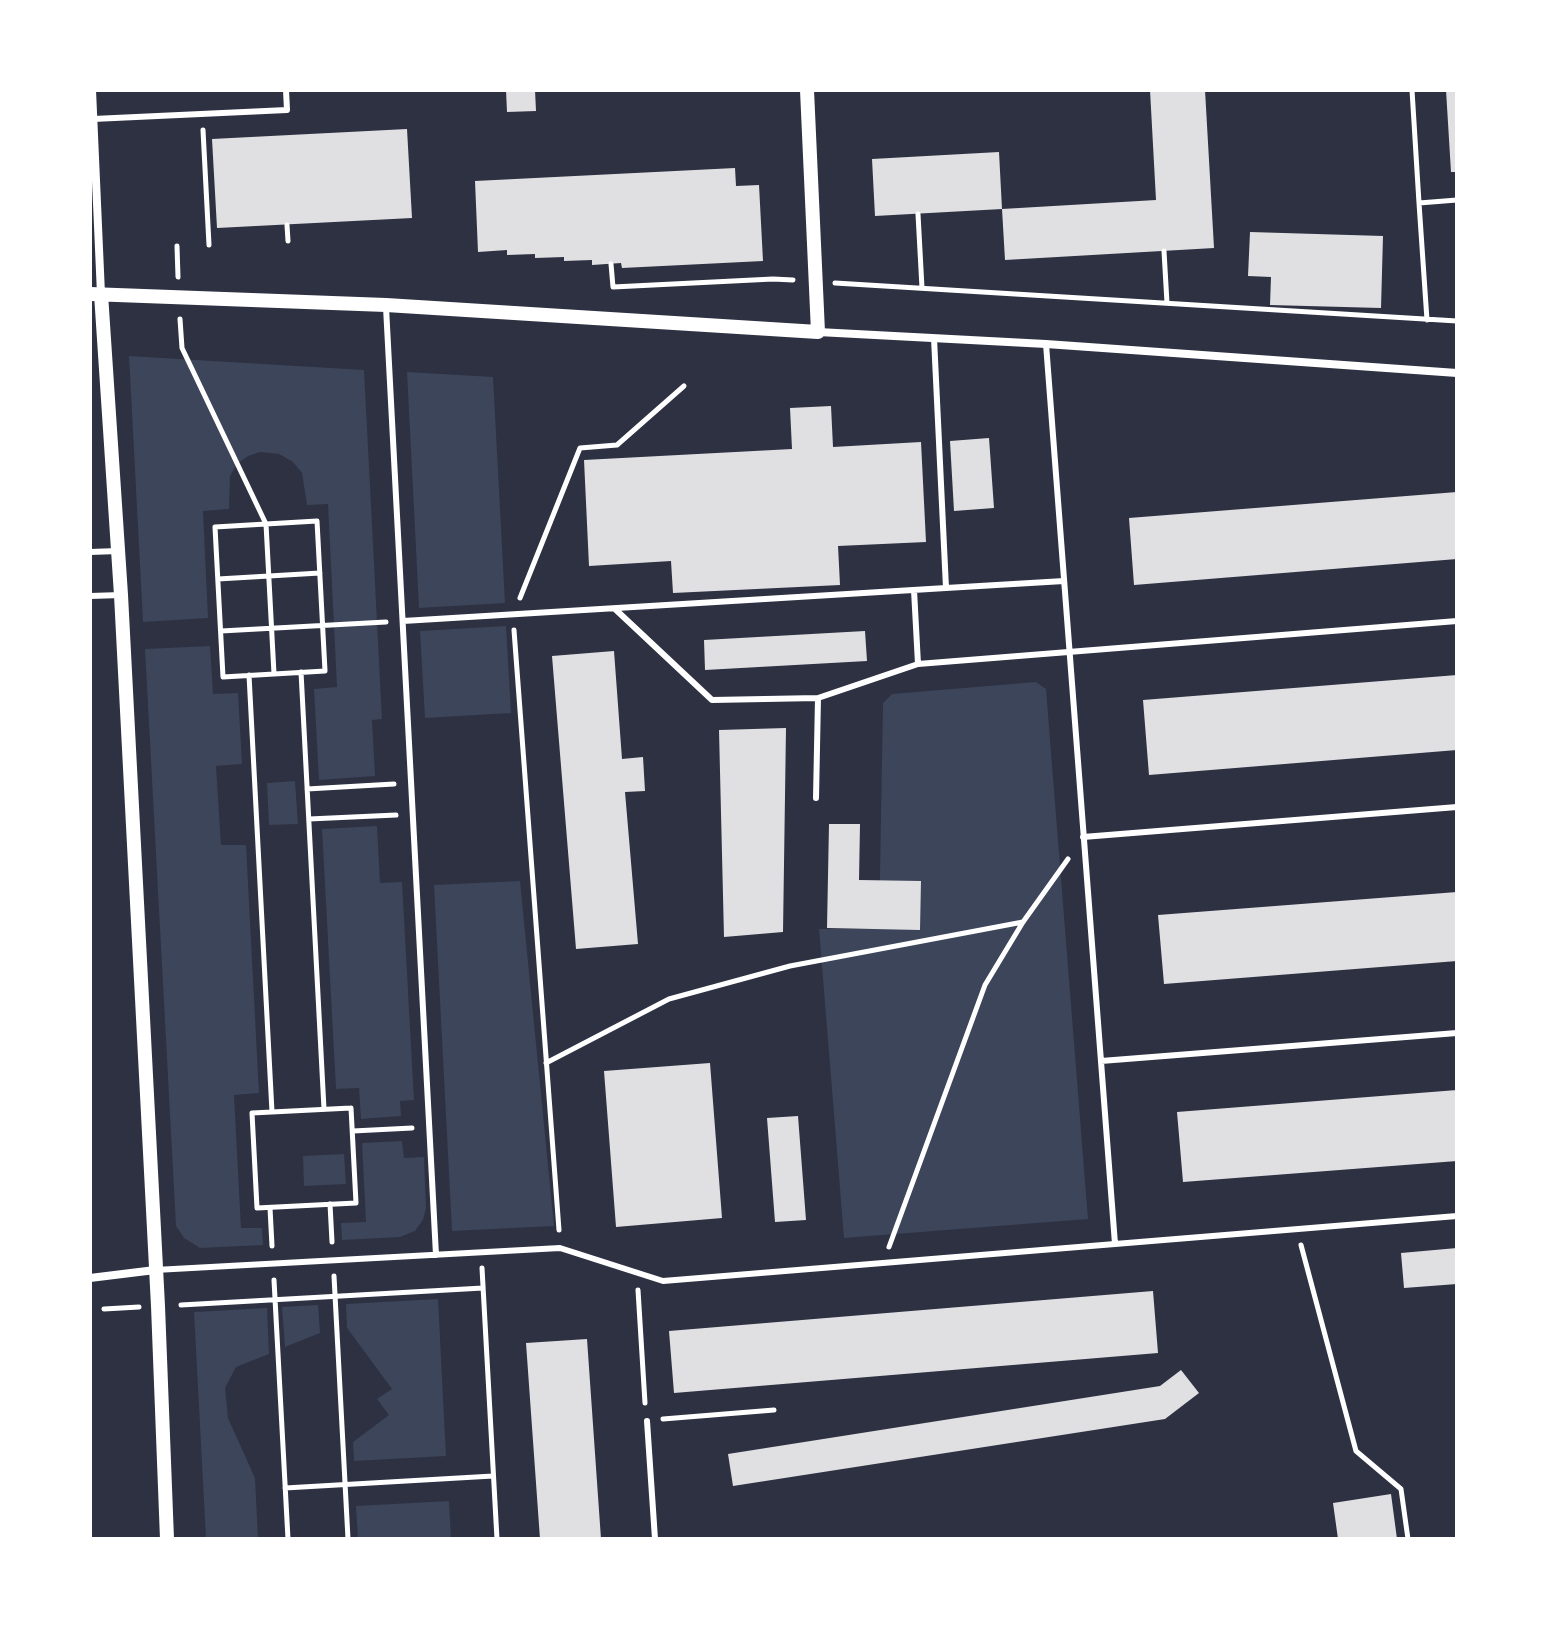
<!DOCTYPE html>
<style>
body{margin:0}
#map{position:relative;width:1547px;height:1629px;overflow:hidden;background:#2d3142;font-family:Overpass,sans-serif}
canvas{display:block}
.frame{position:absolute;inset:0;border:92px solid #fff;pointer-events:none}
</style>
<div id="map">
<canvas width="1547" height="1629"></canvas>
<div class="frame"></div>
</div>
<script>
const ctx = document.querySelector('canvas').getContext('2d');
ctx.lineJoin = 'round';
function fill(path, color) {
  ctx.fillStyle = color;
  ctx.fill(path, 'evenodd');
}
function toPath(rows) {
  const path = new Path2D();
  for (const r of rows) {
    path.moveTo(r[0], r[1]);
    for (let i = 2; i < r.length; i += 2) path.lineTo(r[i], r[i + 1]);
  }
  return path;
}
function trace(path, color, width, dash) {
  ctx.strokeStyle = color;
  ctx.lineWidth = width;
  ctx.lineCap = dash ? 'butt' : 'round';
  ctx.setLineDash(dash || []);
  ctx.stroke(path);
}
const green = toPath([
 [129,356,364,370,382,719,372,720,375,776,319,780,314,689,337,687,328,504,307,505,302,473,293,462,279,454,260,452,248,456,237,464,230,476,229,509,203,511,208,618,143,622],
 [407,372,493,377,505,603,419,608],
 [506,626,511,713,425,718,420,631],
 [210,646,213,694,238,693,242,764,216,766,221,845,246,845,259,1093,234,1095,241,1228,262,1228,263,1245,200,1248,184,1238,176,1226,145,649],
 [1036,682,1046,689,1088,1219,844,1238,819,929,879,929,883,703,892,694],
 [295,781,298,824,269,825,267,783],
 [377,826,380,883,402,882,414,1100,400,1101,401,1116,361,1119,359,1088,336,1089,322,829],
 [520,881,554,1226,452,1231,434,885],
 [402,1141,404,1158,424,1157,426,1208,423,1220,415,1231,400,1237,342,1240,341,1223,366,1222,362,1143],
 [344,1154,346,1184,304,1186,303,1156],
 [438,1299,446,1456,354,1461,353,1442,389,1415,377,1399,392,1389,347,1328,346,1304],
 [318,1305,320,1333,285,1347,282,1307],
 [267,1308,269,1354,236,1367,225,1388,228,1418,255,1478,258,1539,206,1539,194,1312],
 [449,1501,451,1539,358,1539,356,1506]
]);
const building = toPath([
 [506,90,535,90,536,111,507,112],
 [1150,90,1205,90,1214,248,1005,260,1002,209,1156,200],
 [1446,90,1457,90,1457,172,1451,172],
 [407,129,412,218,217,228,212,139],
 [999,152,1002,209,875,216,872,159],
 [735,168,736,186,759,185,763,261,622,268,621,263,592,265,592,260,564,261,564,257,535,258,535,254,507,255,507,250,478,252,475,181],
 [1250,232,1383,236,1381,308,1270,305,1271,277,1248,276],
 [831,406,833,447,921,442,926,542,838,546,840,585,673,593,671,561,589,566,584,460,792,449,790,408],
 [989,438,994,508,954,511,950,441],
 [1457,492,1457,559,1134,585,1129,518],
 [865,631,867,661,705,670,704,640],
 [614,651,622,759,643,757,645,791,625,792,638,944,576,949,552,656],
 [1457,675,1457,750,1149,775,1143,700],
 [786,728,783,932,724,937,719,730],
 [829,824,860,824,859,880,921,881,920,930,827,928],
 [1457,892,1457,961,1164,984,1158,915],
 [710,1063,722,1218,616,1227,604,1071],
 [1457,1090,1457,1161,1183,1182,1177,1112],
 [798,1116,806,1220,775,1222,767,1118],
 [1457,1248,1457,1284,1404,1288,1401,1253],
 [1153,1291,1158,1353,674,1393,669,1331],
 [587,1339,601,1539,540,1539,526,1343],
 [1181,1370,1199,1393,1165,1419,733,1486,728,1454,1160,1386],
 [1391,1494,1397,1539,1338,1539,1333,1503]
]);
const path = toPath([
 [1412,90,1419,203,1457,200],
 [203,130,209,245],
 [1419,203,1427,320],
 [918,214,922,288],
 [287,225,288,241],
 [177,246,178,277],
 [1164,251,1167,303],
 [611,264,613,287,773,279,793,280],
 [835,283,1457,321],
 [180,319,182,348,266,524,274,674],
 [317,521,325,671,223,677,215,527,317,521],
 [218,579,320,573],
 [520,598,580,448,617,445,684,386],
 [514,630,559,1230],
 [221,631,386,622],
 [301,672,324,1109],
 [249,675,272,1112],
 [307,789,394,784],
 [309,819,396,815],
 [546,1063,669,999,790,966,1023,922],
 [351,1108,356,1203,257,1208,252,1113,351,1108],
 [353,1131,412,1128],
 [330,1204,332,1242],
 [270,1208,272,1246],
 [1301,1245,1356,1451,1401,1489,1408,1539],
 [889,1247,985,985,1023,922,1068,859],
 [482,1268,497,1539],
 [334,1276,348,1539],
 [274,1280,288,1539],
 [638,1290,645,1403],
 [181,1305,483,1288],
 [104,1309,139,1307],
 [663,1419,774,1410],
 [285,1488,493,1476]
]);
const service = toPath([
 [93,119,287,110,286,90],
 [386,307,436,1255],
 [1046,344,1115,1244],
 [90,552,118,551],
 [946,588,1064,581],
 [914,590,918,664],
 [90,596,121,595],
 [615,609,712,700,818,698],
 [403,621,946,588,934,338],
 [816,798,818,698,918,664,1457,621],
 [1083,837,1457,807],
 [1101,1061,1457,1033],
 [155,1270,560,1248,663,1281,1457,1216],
 [647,1421,655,1539]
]);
const minor = toPath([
 [92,90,101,294],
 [818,332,1046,344,1457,373],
 [90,1278,155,1270]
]);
const tertiary = toPath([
 [90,294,386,305,818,332,807,90],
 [101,294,121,595,158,1306,167,1539]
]);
fill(green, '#3c4559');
fill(building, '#e0e0e3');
trace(path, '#fff', 5);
trace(service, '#fff', 6);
trace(minor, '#fff', 8);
trace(tertiary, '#fff', 14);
</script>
